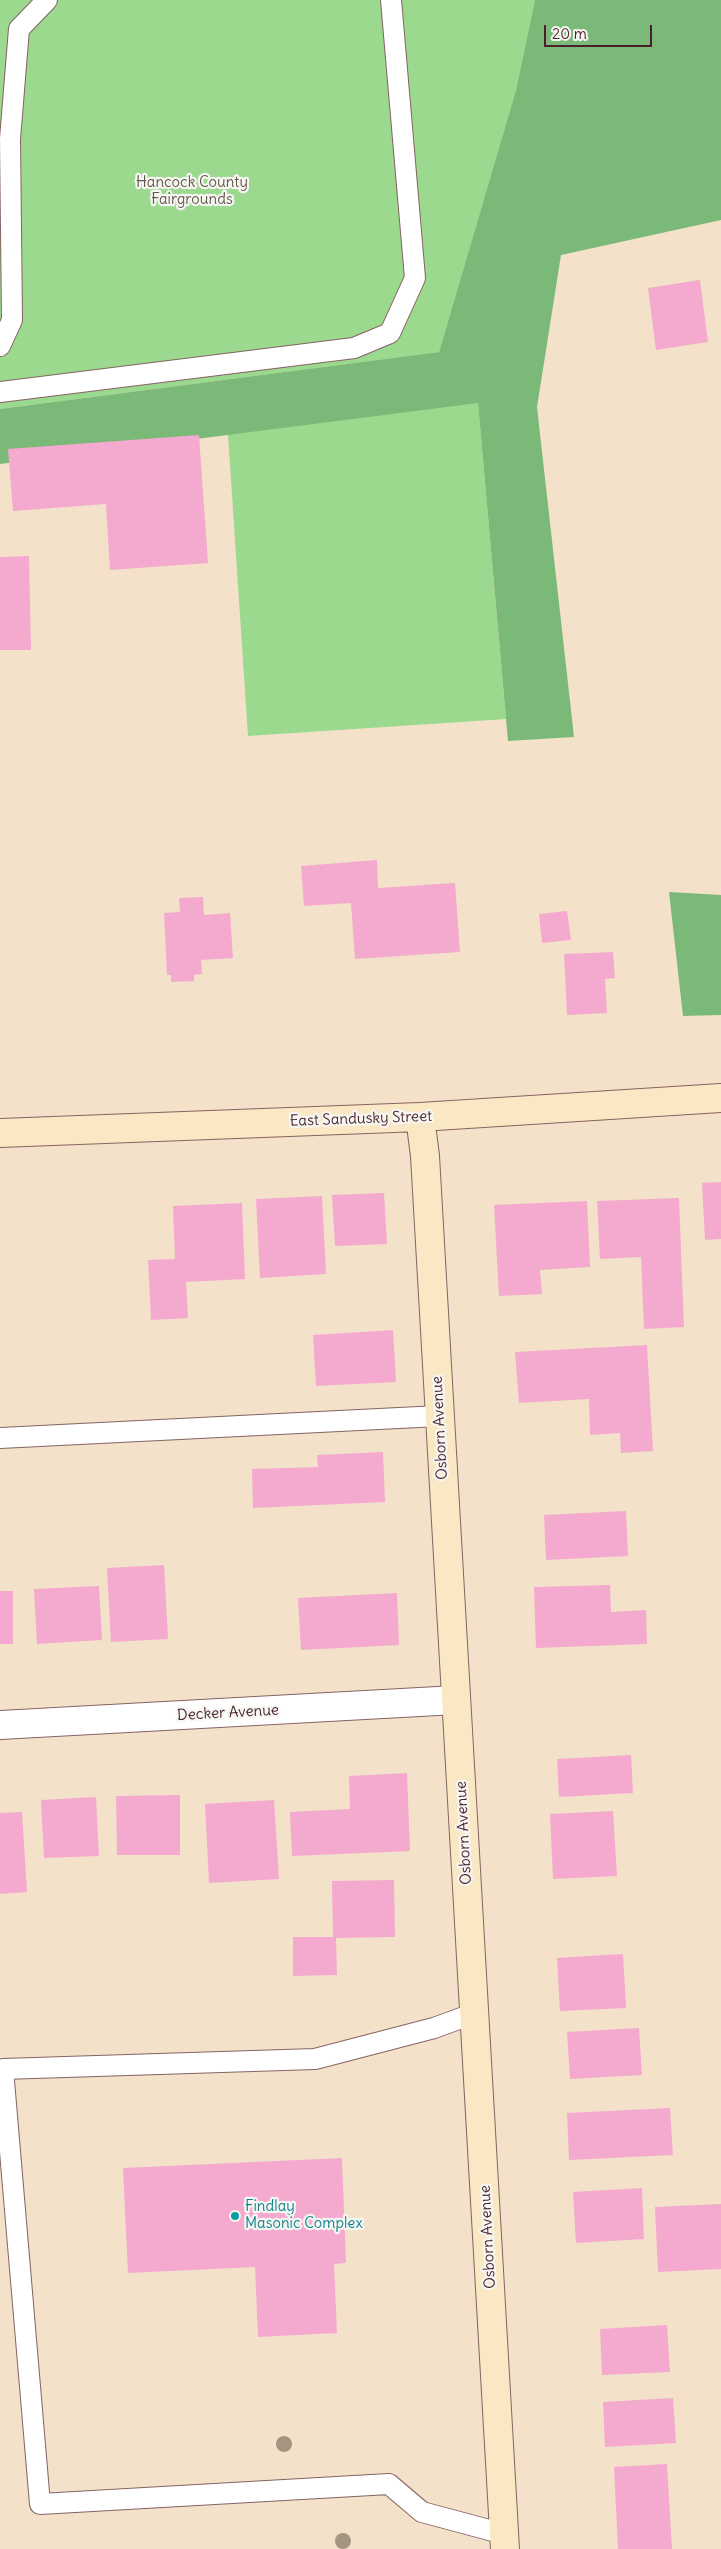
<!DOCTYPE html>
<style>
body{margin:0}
#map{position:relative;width:721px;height:2549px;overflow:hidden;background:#f4e1ca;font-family:Delius,sans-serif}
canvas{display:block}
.scale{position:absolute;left:544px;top:25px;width:108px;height:22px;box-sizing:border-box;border:2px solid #4a1f2b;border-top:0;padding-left:6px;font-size:15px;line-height:18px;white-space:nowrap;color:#4a1f2b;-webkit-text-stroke:4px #f6f6f2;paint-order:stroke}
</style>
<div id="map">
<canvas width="721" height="2549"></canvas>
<div class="scale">20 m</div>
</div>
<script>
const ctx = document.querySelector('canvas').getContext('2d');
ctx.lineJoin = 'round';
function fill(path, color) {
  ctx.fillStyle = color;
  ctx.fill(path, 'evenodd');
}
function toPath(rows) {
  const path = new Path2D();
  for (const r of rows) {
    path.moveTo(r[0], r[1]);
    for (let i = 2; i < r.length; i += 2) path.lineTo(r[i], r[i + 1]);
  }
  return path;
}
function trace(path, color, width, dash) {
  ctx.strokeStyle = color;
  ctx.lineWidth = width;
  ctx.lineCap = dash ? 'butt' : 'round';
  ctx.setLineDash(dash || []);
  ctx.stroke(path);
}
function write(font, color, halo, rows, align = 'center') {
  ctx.font = font + ' Delius,sans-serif';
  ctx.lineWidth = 4.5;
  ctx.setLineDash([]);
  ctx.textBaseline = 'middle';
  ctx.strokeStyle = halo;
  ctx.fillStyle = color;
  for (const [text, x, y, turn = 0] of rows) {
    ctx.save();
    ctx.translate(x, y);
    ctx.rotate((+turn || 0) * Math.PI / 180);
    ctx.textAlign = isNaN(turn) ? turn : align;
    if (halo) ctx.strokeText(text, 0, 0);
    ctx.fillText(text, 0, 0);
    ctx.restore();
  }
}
const green = toPath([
 [0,0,535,0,516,90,439,352,0,409],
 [478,402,506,719,248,736,228,434]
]);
const forest = toPath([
 [535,0,721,0,721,220,561,255,537,407,574,737,508,741,478,403,0,464,0,409,439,352,516,90],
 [669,892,721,895,721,1015,683,1016]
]);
const building = toPath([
 [700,280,708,342,656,350,648,288],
 [199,435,208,563,110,570,106,504,13,511,8,449],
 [29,556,31,650,0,650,0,557],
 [377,860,378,888,455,883,460,952,355,959,351,903,304,906,301,866],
 [203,897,204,915,230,913,233,958,201,960,202,974,194,975,194,981,171,982,171,975,167,975,164,913,180,912,179,898],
 [567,911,571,940,542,943,539,914],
 [613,952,615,978,605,979,607,1013,567,1015,564,954],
 [721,1182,721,1239,705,1240,702,1183],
 [384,1193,387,1244,335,1246,332,1195],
 [322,1196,326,1274,260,1278,256,1199],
 [679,1198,684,1327,644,1329,641,1257,600,1259,597,1201],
 [587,1201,590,1267,540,1270,542,1294,499,1296,494,1205],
 [242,1203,245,1279,186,1282,188,1318,151,1320,148,1260,175,1259,173,1206],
 [393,1330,396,1382,316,1386,313,1335],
 [647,1345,653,1451,621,1453,620,1433,590,1435,589,1399,519,1403,515,1352],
 [383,1452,385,1502,253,1508,252,1469,318,1467,317,1455],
 [626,1511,628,1556,546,1560,544,1515],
 [164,1565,168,1639,111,1642,107,1568],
 [610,1585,611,1612,646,1610,647,1644,536,1648,534,1587],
 [99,1586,102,1640,37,1644,34,1589],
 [0,1591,13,1591,13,1644,0,1644],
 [397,1593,399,1645,301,1650,298,1598],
 [631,1755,633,1793,559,1797,557,1759],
 [407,1773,410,1851,292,1856,290,1812,350,1809,349,1776],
 [180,1795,180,1855,117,1855,116,1796],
 [96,1797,99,1856,44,1858,41,1800],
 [274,1800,279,1879,209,1883,205,1804],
 [613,1811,617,1876,553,1879,550,1814],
 [22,1812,27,1892,0,1894,0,1813],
 [394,1880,395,1937,336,1938,337,1975,293,1976,293,1937,333,1937,332,1881],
 [623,1954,626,2008,560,2011,557,1958],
 [639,2028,642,2075,570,2079,567,2032],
 [670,2108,673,2155,569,2160,567,2113],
 [342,2158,346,2263,334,2264,337,2333,258,2337,255,2267,128,2273,123,2168],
 [642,2188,644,2239,576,2243,573,2192],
 [721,2204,721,2269,658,2272,655,2207],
 [667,2325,670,2372,602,2375,600,2329],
 [673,2398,676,2443,605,2447,603,2402],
 [667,2464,672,2549,618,2549,614,2467]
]);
const lane = toPath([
 [0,346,12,320,10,139,19,29,47,0],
 [0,392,354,348,390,333,415,278,391,0],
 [0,1438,439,1416],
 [475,2013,434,2028,315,2059,3,2069,40,2504,389,2484,422,2512,504,2534]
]);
const street = toPath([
 [0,1725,456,1700]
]);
const secondary = toPath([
 [420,1117,425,1156,505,2549],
 [0,1133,420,1117,721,1098]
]);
const trees = [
 [284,2444],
 [343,2541]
];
const markers = [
 [235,2216,5,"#0f9aa8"]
];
const parkNames = [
 ["Hancock County",192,183],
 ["Fairgrounds",192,200]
];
const streetNames = [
 ["East Sandusky Street",361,1119,-2],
 ["Osborn Avenue",440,1428,-93],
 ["Decker Avenue",228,1713,-3],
 ["Osborn Avenue",464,1833,-93],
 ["Osborn Avenue",488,2237,-93]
];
const cultureNames = [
 ["Findlay",245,2207],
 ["Masonic Complex",245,2224]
];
fill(green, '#9ad98e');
fill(forest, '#7bb979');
fill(building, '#f3aace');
trace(lane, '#866363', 22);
trace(street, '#866363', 30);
trace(secondary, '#866363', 30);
trace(lane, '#fff', 20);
trace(street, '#fff', 28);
trace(secondary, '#fae7c3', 28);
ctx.fillStyle = '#a49583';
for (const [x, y] of trees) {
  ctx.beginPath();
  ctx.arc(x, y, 8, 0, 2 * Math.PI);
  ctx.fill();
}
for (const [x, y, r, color] of markers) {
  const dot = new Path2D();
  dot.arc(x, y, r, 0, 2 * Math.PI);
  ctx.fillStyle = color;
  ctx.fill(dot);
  trace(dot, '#f6f6f2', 2);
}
write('15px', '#625749', '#f6f6f2', parkNames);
write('15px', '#4a1f2b', '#f6f6f2', streetNames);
write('15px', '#0d838f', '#f6f6f2', cultureNames, 'left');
</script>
